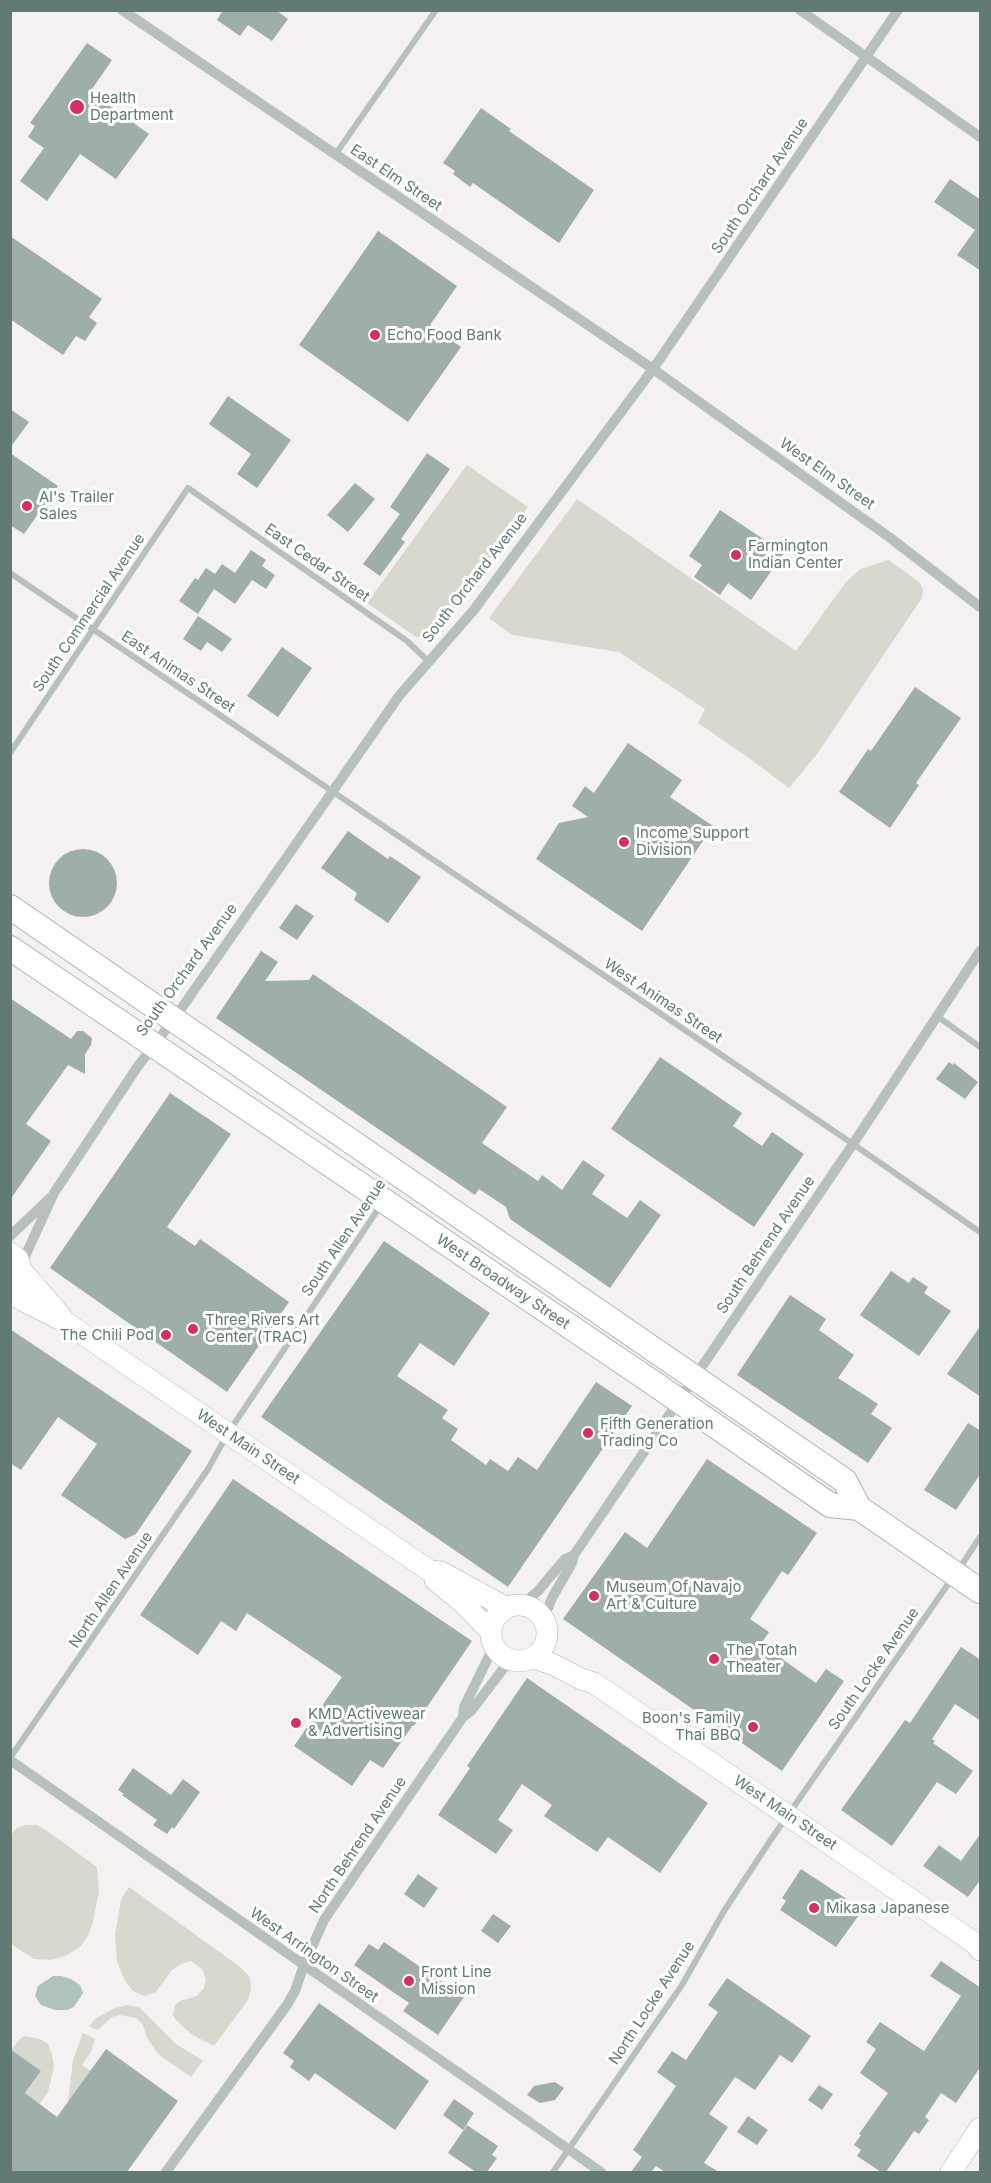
<!DOCTYPE html>
<style>
body{margin:0}
#map{position:relative;width:991px;height:2183px;overflow:hidden;background:#f4f1f0;font-family:Inter,sans-serif}
canvas{display:block}
.frame{position:absolute;inset:0;border:12px solid #617a76;pointer-events:none}
</style>
<div id="map">
<canvas width="991" height="2183"></canvas>
<div class="frame"></div>
</div>
<script>
const ctx = document.querySelector('canvas').getContext('2d');
ctx.lineJoin = 'round';
function fill(path, color) {
  ctx.fillStyle = color;
  ctx.fill(path, 'evenodd');
}
function toPath(rows) {
  const path = new Path2D();
  for (const r of rows) {
    if (r.length === 3) {
      path.moveTo(r[0] + r[2], r[1]);
      path.arc(r[0], r[1], r[2], 0, 2 * Math.PI);
      continue;
    }
    path.moveTo(r[0], r[1]);
    for (let i = 2; i < r.length; i += 2) path.lineTo(r[i], r[i + 1]);
  }
  return path;
}
function trace(path, color, width, dash) {
  ctx.strokeStyle = color;
  ctx.lineWidth = width;
  ctx.lineCap = dash ? 'butt' : 'round';
  ctx.setLineDash(dash || []);
  ctx.stroke(path);
}
function write(font, color, halo, rows, align = 'center') {
  ctx.font = font + ' Inter,sans-serif';
  ctx.lineWidth = 6;
  ctx.setLineDash([]);
  ctx.textBaseline = 'middle';
  ctx.strokeStyle = halo;
  ctx.fillStyle = color;
  for (const [text, x, y, turn = 0] of rows) {
    ctx.save();
    ctx.translate(x, y);
    ctx.rotate((+turn || 0) * Math.PI / 180);
    ctx.textAlign = isNaN(turn) ? turn : align;
    if (halo) ctx.strokeText(text, 0, 0);
    ctx.fillText(text, 0, 0);
    ctx.restore();
  }
}
const green = toPath([
 [467,465,528,507,456,606,429,637,416,637,367,603],
 [577,499,796,651,846,582,860,569,889,560,919,582,923,589,922,598,817,754,789,788,746,756,698,723,705,709,619,652,512,635,489,618],
 [26,1825,37,1825,46,1830,97,1867,99,1891,93,1922,88,1936,80,1947,65,1956,51,1960,34,1959,11,1944,11,1835,17,1828],
 [129,1887,239,1966,250,1977,251,1988,248,2000,214,2046,191,2034,175,2019,173,2014,175,2005,180,2001,197,1996,204,1988,206,1979,202,1969,191,1961,181,1964,171,1971,156,1992,144,1996,133,1991,125,1981,117,1961,115,1935,121,1900],
 [126,2005,139,2007,176,2044,203,2061,191,2077,158,2054,147,2038,143,2025,136,2018,119,2015,112,2017,98,2030,89,2026,96,2018,113,2009],
 [83,2033,95,2039,91,2052,82,2065,91,2071,68,2102,73,2060],
 [24,2036,40,2039,48,2044,52,2054,54,2067,48,2092,35,2110,23,2097,41,2071,11,2050,19,2040]
]);
const water = toPath([
 [53,1976,61,1976,71,1979,80,1985,83,1993,74,2007,67,2010,55,2010,41,2005,35,1996,38,1986]
]);
const building = toPath([
 [223,10,276,10,288,19,272,41,248,25,240,36,217,20],
 [87,43,112,60,90,92,149,134,116,179,80,154,47,201,20,181,44,148,28,137,35,126,30,123],
 [481,108,511,129,509,131,594,190,559,243,473,183,470,187,453,174,455,171,443,163],
 [950,179,981,200,981,271,957,255,975,230,934,202],
 [378,231,457,286,430,325,461,347,408,422,299,345],
 [10,236,102,299,89,317,97,323,85,341,76,336,63,355,10,319],
 [228,396,291,440,257,488,237,474,251,454,209,424],
 [10,409,29,422,10,448],
 [10,453,58,486,24,534,10,525],
 [427,453,450,469,401,539,405,542,380,576,363,564,400,514,390,507],
 [355,483,375,499,348,532,327,515],
 [720,510,784,553,751,600,728,583,720,595,694,577,702,565,689,556],
 [251,550,266,560,262,566,275,575,266,589,252,580,235,604,214,589,198,614,179,601,195,578,198,580,206,568,215,574,222,564,235,573],
 [198,616,232,639,222,652,207,642,201,651,183,639],
 [282,647,312,668,278,717,247,696],
 [915,687,961,718,916,783,919,785,890,828,839,792,868,749,871,751],
 [628,743,682,780,670,797,713,826,642,931,536,859,559,823,588,817,572,806,585,786,594,793],
 [348,831,388,859,390,856,421,877,388,923,354,900,357,893,321,868],
 [83,883,34],
 [296,904,314,916,297,940,279,928],
 [261,951,278,962,265,981,309,980,313,974,507,1107,482,1143,538,1181,542,1175,562,1190,583,1160,605,1175,592,1194,627,1218,640,1200,661,1215,610,1288,510,1219,506,1207,479,1189,475,1195,216,1018],
 [10,998,71,1039,77,1031,83,1031,92,1038,91,1045,85,1054,85,1074,68,1065,26,1124,51,1141,10,1200],
 [660,1057,742,1113,733,1126,762,1146,772,1132,804,1154,754,1227,611,1129],
 [949,1062,953,1065,954,1063,978,1082,965,1099,936,1079],
 [170,1093,231,1134,167,1227,195,1246,200,1239,289,1302,227,1392,50,1268],
 [384,1241,490,1313,454,1366,420,1343,397,1376,448,1410,442,1418,458,1429,451,1440,486,1465,490,1459,508,1471,518,1457,537,1470,596,1382,632,1406,508,1587,261,1417],
 [891,1271,909,1283,913,1277,928,1287,924,1293,951,1311,919,1356,860,1315],
 [790,1295,826,1319,819,1330,854,1355,838,1378,878,1404,871,1414,892,1428,868,1463,737,1375],
 [981,1325,981,1397,947,1374],
 [10,1329,192,1451,136,1534,125,1539,61,1495,97,1444,58,1417,21,1470,10,1463],
 [968,1423,981,1431,981,1473,956,1510,924,1490],
 [707,1459,817,1533,788,1575,782,1571,750,1619,769,1632,761,1644,816,1683,826,1669,844,1681,782,1771,563,1619,625,1532,647,1548],
 [233,1479,472,1641,414,1726,413,1725,383,1768,370,1760,352,1786,294,1746,342,1677,247,1613,236,1631,221,1621,198,1655,140,1615],
 [961,1647,981,1660,981,1721,955,1704,932,1739,935,1741,933,1743,973,1771,956,1794,937,1782,892,1846,841,1810,905,1720,910,1723],
 [527,1678,708,1803,660,1873,608,1837,597,1852,544,1816,552,1805,522,1784,498,1820,513,1830,496,1854,438,1815,470,1768,467,1766],
 [133,1768,171,1795,183,1779,200,1792,174,1829,172,1827,167,1834,153,1825,157,1820,122,1795,124,1794,118,1790],
 [981,1833,981,1879,968,1897,923,1866,939,1845,961,1861],
 [801,1869,848,1900,844,1905,859,1915,836,1947,780,1910,786,1901,782,1898],
 [418,1874,438,1888,424,1908,404,1894],
 [493,1914,511,1926,498,1943,481,1931],
 [384,1942,464,1997,438,2035,403,2011,409,2003,354,1965,369,1944,378,1950],
 [941,1961,981,1988,981,2066,956,2103,941,2093,925,2117,929,2120,919,2134,914,2131,886,2172,881,2172,857,2156,861,2150,854,2145,861,2135,859,2134,888,2093,860,2073,876,2049,866,2042,880,2022,924,2051,961,1996,930,1976],
 [727,1978,811,2036,792,2063,780,2055,755,2090,735,2077,709,2114,728,2127,704,2163,719,2172,665,2172,656,2166,651,2172,631,2172,642,2157,633,2150,676,2086,657,2072,672,2051,686,2060,718,2012,708,2005],
 [319,2003,429,2081,395,2130,315,2073,309,2081,290,2067,294,2061,283,2053],
 [10,2049,41,2071,25,2093,57,2117,106,2049,178,2101,127,2172,10,2172],
 [555,2082,564,2088,555,2100,540,2103,527,2095,534,2086],
 [819,2085,833,2094,822,2110,808,2100],
 [454,2099,474,2113,463,2130,443,2115],
 [748,2116,768,2130,757,2145,737,2132],
 [467,2125,498,2146,492,2155,497,2158,487,2172,476,2172,448,2153]
]);
const minor = toPath([
 [335,155,436,10],
 [10,573,853,1144,980,1232],
 [10,753,188,488,407,641,428,661],
 [937,1016,980,1047],
 [959,1569,980,1537],
 [10,1758,208,1469,228,1433,381,1205],
 [553,2172,682,1985,724,1911,770,1841,953,1577]
]);
const tertiary = toPath([
 [122,10,653,369,889,537,980,607],
 [800,10,980,137],
 [10,1236,50,1198],
 [21,1265,54,1193,138,1066,174,1019,399,696,473,611,653,369,898,10],
 [523,1604,538,1591,565,1559,574,1555],
 [544,1618,552,1598,572,1563,574,1555,853,1144,980,951],
 [463,1717,464,1707,494,1646],
 [10,1760,601,2172],
 [166,2172,287,2005,295,1991,304,1965,324,1920,463,1717,471,1711,510,1660]
]);
const secondary = toPath([
 [10,1253,18,1259,20,1266,20,1275,16,1281],
 [21,1270,61,1316],
 [10,1294,65,1322,430,1571,441,1572,505,1607],
 [435,1580,463,1603,490,1631],
 [519,1633,28],
 [533,1658,552,1664,581,1679,594,1683,976,1944,980,1950],
 [951,2172,980,2128]
]);
const primary = toPath([
 [10,907,845,1481,859,1508],
 [10,948,649,1380,830,1505,859,1508,980,1591]
]);
const markers = [
 [77,107,8,"#d52e6b"],
 [375,335,6,"#d52e6b"],
 [27,506,6,"#d52e6b"],
 [736,555,6,"#d52e6b"],
 [624,842,6,"#d52e6b"],
 [193,1329,6,"#d52e6b"],
 [166,1335,6,"#d52e6b"],
 [588,1433,6,"#d52e6b"],
 [594,1596,6,"#d52e6b"],
 [714,1659,6,"#d52e6b"],
 [296,1723,6,"#d52e6b"],
 [753,1727,6,"#d52e6b"],
 [814,1908,6,"#d52e6b"],
 [409,1981,6,"#d52e6b"]
];
const poiNames = [
 ["Health",90,98],
 ["Department",90,115],
 ["Echo Food Bank",387,335],
 ["Al's Trailer",39,497],
 ["Sales",39,514],
 ["Farmington",748,546],
 ["Indian Center",748,563],
 ["Income Support",636,833],
 ["Division",636,850],
 ["Three Rivers Art",205,1320],
 ["Center (TRAC)",205,1337],
 ["The Chili Pod",154,1335,"right"],
 ["Fifth Generation",600,1424],
 ["Trading Co",600,1441],
 ["Museum Of Navajo",606,1587],
 ["Art & Culture",606,1604],
 ["The Totah",726,1650],
 ["Theater",726,1667],
 ["KMD Activewear",308,1714],
 ["& Advertising",308,1731],
 ["Boon's Family",741,1718,"right"],
 ["Thai BBQ",741,1735,"right"],
 ["Mikasa Japanese",826,1908],
 ["Front Line",421,1972],
 ["Mission",421,1989]
];
const streetNames = [
 ["East Elm Street",396,178,34],
 ["South Orchard Avenue",760,186,-56],
 ["West Elm Street",827,474,35],
 ["East Cedar Street",317,563,35],
 ["South Orchard Avenue",475,578,-52],
 ["South Commercial Avenue",89,613,-56],
 ["East Animas Street",178,672,34],
 ["South Orchard Avenue",187,970,-54],
 ["West Animas Street",663,1001,34],
 ["South Allen Avenue",344,1238,-56],
 ["South Behrend Avenue",766,1245,-56],
 ["West Broadway Street",503,1282,34],
 ["West Main Street",248,1447,34],
 ["North Allen Avenue",111,1590,-56],
 ["South Locke Avenue",874,1669,-55],
 ["West Main Street",785,1813,34],
 ["North Behrend Avenue",358,1845,-56],
 ["West Arrington Street",314,1955,35],
 ["North Locke Avenue",652,2003,-57]
];
fill(green, '#d8d8cf');
fill(water, '#b1c2bc');
fill(building, '#a0aeab');
trace(secondary, '#abb5b3', 22);
trace(primary, '#acb5b3', 26);
trace(minor, '#b8c0bf', 6);
trace(tertiary, '#b8c0bf', 10);
trace(secondary, '#fff', 21);
trace(primary, '#fff', 24);
for (const [x, y, r, color] of markers) {
  const dot = new Path2D();
  dot.arc(x, y, r, 0, 2 * Math.PI);
  ctx.fillStyle = color;
  ctx.fill(dot);
  trace(dot, '#fff', 2);
}
write('15px', '#617a76', '#fff', poiNames, 'left');
write('15px', '#617a76', '#fff', streetNames);
</script>
